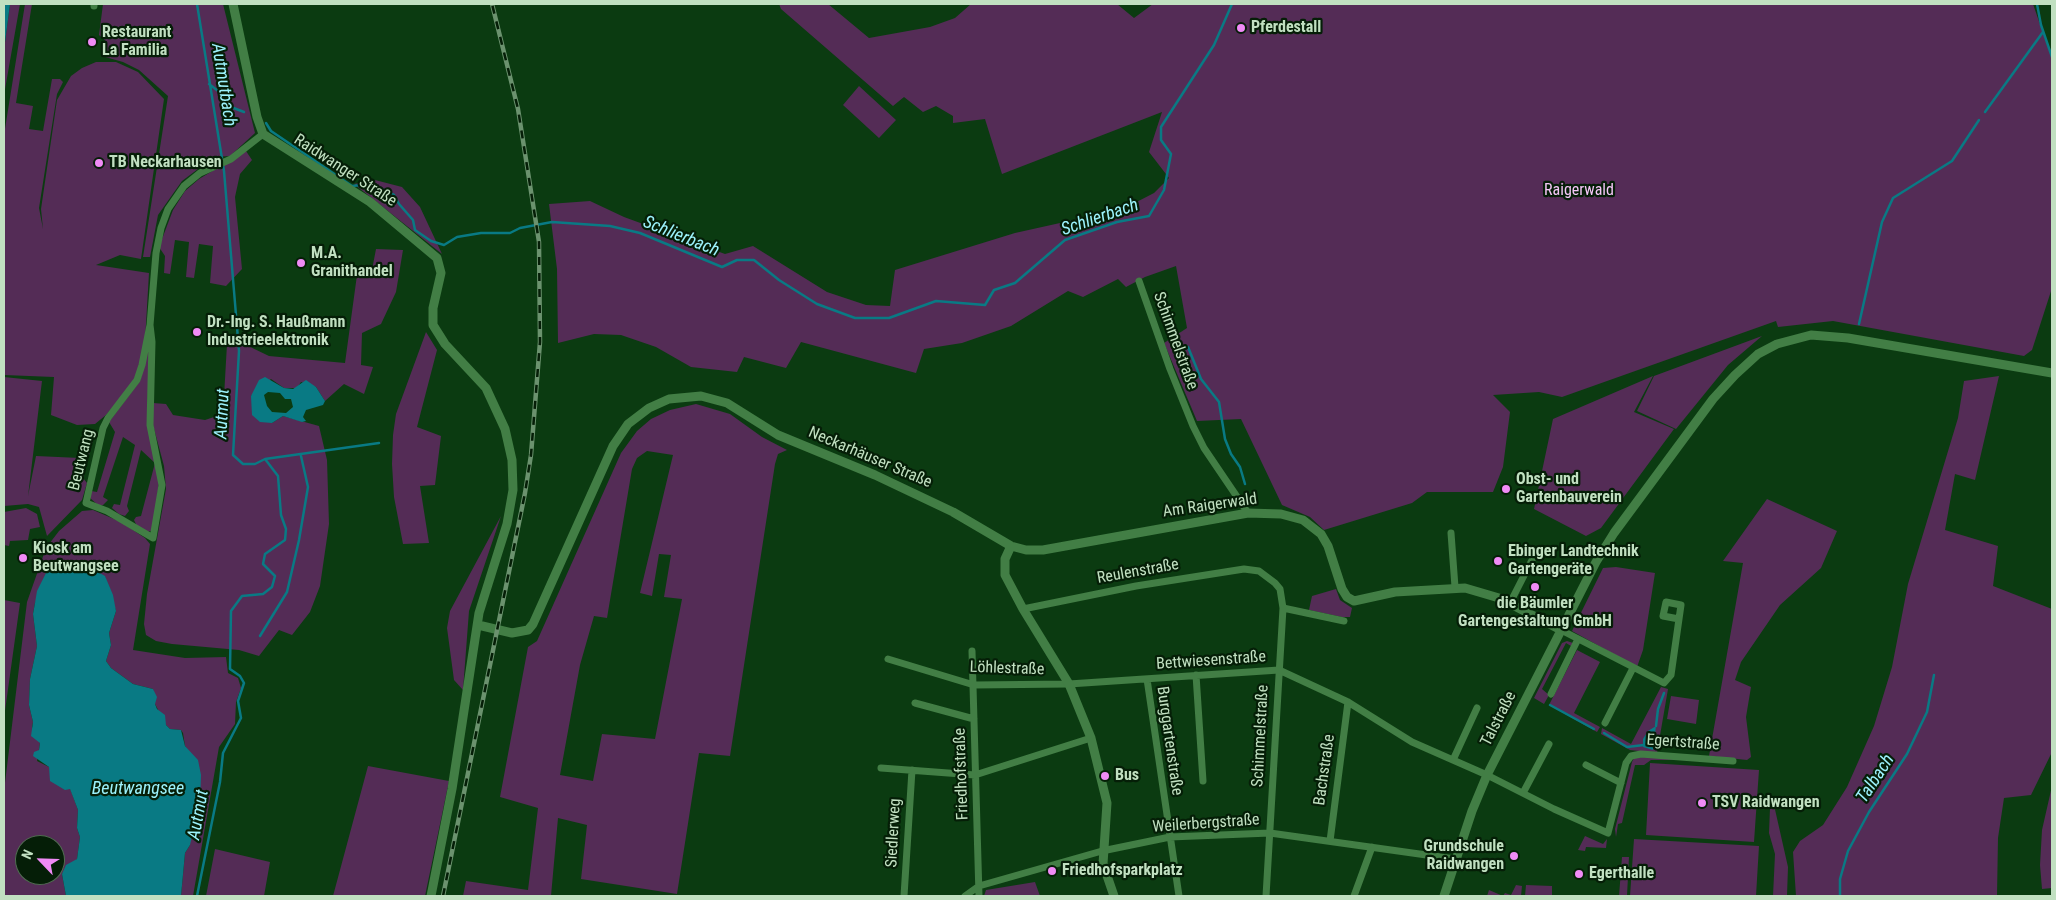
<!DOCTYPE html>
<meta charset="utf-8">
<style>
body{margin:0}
#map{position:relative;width:2056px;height:900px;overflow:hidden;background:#0b3b11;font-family:"Roboto Condensed",sans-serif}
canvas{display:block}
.frame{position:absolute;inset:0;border:5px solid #c1e0c1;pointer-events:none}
.north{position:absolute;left:15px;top:835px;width:50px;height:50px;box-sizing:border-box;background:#051e07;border:1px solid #506c51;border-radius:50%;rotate:294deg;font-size:14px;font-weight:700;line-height:20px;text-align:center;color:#c1e0c1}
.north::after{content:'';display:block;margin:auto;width:18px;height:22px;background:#f08bf6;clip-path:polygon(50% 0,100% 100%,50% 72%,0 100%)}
</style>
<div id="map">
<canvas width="2056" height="900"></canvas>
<div class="frame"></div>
<div class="north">N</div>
</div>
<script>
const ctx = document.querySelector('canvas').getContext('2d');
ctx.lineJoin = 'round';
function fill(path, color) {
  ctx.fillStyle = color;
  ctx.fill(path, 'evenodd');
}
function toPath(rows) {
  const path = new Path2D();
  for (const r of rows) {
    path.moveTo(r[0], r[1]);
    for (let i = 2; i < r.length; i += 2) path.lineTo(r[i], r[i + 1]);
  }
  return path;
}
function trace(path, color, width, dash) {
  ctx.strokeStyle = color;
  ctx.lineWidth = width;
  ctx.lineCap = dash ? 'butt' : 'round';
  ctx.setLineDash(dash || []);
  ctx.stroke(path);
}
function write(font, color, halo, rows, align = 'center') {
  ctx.font = font + ' "Roboto Condensed",sans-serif';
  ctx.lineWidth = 4.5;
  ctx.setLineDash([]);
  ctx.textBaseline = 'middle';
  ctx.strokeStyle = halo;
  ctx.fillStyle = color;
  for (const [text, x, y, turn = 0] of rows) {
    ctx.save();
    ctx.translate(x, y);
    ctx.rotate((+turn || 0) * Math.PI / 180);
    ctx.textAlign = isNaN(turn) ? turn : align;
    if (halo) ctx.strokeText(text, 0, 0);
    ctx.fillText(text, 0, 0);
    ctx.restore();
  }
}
const green = toPath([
 [10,4,20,4,4,95,4,50],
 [25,4,32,4,16,103,33,106,29,129,43,131,52,79,60,79,63,82,57,94,39,208,43,229,41,209,57,100,71,76,82,68,96,62,116,62,138,72,164,99,141,259,120,255,96,265,149,273,145,341,139,370,129,388,106,415,95,424,77,425,51,415,54,377,4,375,4,135],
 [103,4,223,4,255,133,230,156,214,157,182,181,158,215,150,257,143,257,168,96,139,70,123,62,105,57,107,42,99,35],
 [779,4,828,4,869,38,930,27,955,18,971,4,1117,4,1134,18,1153,4,2033,4,2052,59,2052,288,2032,350,2024,356,1833,321,1778,327,1776,321,1562,397,1539,392,1493,395,1510,412,1503,467,1493,492,1427,492,1412,503,1324,530,1310,517,1282,505,1241,419,1197,421,1164,343,1187,328,1176,266,1145,277,1126,287,1118,279,1083,297,1068,291,1011,326,962,343,924,349,916,373,801,342,786,368,744,357,737,372,691,367,656,347,621,335,594,334,558,343,557,269,549,204,590,201,624,217,725,254,753,246,827,292,866,305,890,306,895,270,1015,233,1123,209,1154,193,1169,178,1149,152,1162,112,1002,174,985,119,953,123,953,116,936,106,923,112,904,97,893,106,781,9],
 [859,86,896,120,879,138,843,105],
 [246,151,252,160,240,174,235,197,242,269,226,286,210,283,213,246,199,244,194,278,186,277,189,242,175,240,170,274,164,273,165,256,159,247,173,210,185,191,199,179],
 [375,180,402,187,420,207,442,254,354,184],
 [376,249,403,250,396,292,381,324,362,333,361,365,373,367,364,394,344,384,325,401,316,387,301,382,297,388,284,388,271,379,251,396,272,423,283,416,319,426,327,460,329,524,320,586,310,612,292,635,279,630,259,656,239,650,172,644,156,641,146,635,144,624,147,594,166,489,164,466,153,425,153,403,166,404,173,415,205,420,223,414,227,344,244,344,269,356,345,363,357,275,371,275],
 [426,332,437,350,417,427,441,436,435,485,420,486,429,543,403,544,394,497,392,464,393,435,396,414],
 [1762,336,1728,365,1676,429,1637,411,1654,376],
 [150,342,147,417,160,475,153,530,148,532,137,526,134,520,136,517,141,516,155,463,141,450,127,506,129,511,125,516,119,514,112,508,114,504,120,505,135,445,123,437,103,497,108,500,103,505,99,506,90,498,91,491,97,492,115,432,109,422,140,381],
 [1653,376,1634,412,1674,429,1601,528,1586,536,1534,509,1553,419],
 [1999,376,1975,480,1955,474,1945,530,1998,546,1993,586,2052,609,2052,752,2031,795,2004,798,1998,838,1997,896,1796,896,1793,852,1800,841,1823,825,1847,787,1874,726,1892,667,1908,584,1958,418,1964,381],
 [4,377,42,381,28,496,36,456,80,458,84,432,95,432,83,478,87,483,82,500,47,536,39,507,28,504,4,506],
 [696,404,730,414,762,437,787,450,778,454,775,464,730,756,699,753,677,894,581,879,587,825,558,818,551,896,463,896,466,881,528,890,538,808,500,797,528,647,537,641,621,453,637,431,651,419,670,410],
 [647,451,673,455,640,593,652,596,659,554,671,555,664,597,682,599,655,739,602,734,593,781,560,775,580,665,594,616,607,618,632,469,637,458],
 [1767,499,1837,531,1821,568,1780,605,1741,662,1735,680,1751,687,1746,717,1751,757,1747,760,1709,756,1743,563,1723,561],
 [26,508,37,514,40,527,30,529,28,540,10,541,9,546,4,545,4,512],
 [93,510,121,522,145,538,150,544,133,650,185,658,226,657,228,673,238,678,241,688,236,702,235,724,219,747,193,896,181,896,185,853,190,845,190,753,185,746,183,733,181,730,170,729,166,725,155,704,153,689,133,684,111,668,106,661,111,645,109,633,116,611,105,577,89,567,77,565,65,567,57,564,35,603,33,614,37,646,30,679,29,705,33,722,32,727,40,743,37,761,49,767,51,773,70,788,78,810,77,828,80,837,77,859,62,874,66,896,4,896,4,791,27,602,46,548,59,531,82,511],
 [25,845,55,845,55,875,25,875],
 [501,516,469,611,463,690,454,680,447,628,450,611],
 [1616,567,1655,573,1643,650,1637,667,1572,631,1603,568],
 [1336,589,1340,600,1352,608,1350,617,1342,617,1309,610,1312,596],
 [4,600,20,603,4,718],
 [1567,641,1573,643,1571,646,1566,643,1542,689,1549,695,1544,704,1534,698,1562,643],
 [1577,650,1600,662,1574,713,1600,727,1597,732,1549,705],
 [1661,687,1668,689,1657,753,1630,750,1601,734,1602,728,1631,744],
 [1671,696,1699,700,1696,724,1667,719],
 [1641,756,1692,760,1651,760,1644,765,1635,765,1622,823,1618,824,1616,837,1615,829,1632,762,1634,758],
 [1650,763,1759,770,1754,842,1646,835],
 [368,766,449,781,425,896,333,896],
 [2052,786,2052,888,2042,889,2040,865,2042,830],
 [1774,805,1788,867,1787,896,1773,896,1775,854,1769,833,1770,808],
 [1585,836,1603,844,1607,839,1606,848,1586,847,1585,851,1578,850],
 [1634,839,1759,846,1756,896,1630,896],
 [215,849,270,862,264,896,206,896],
 [1622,857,1629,857,1627,896,1619,896],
 [1035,882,1040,896,984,896,986,890],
 [1516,885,1522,886,1521,896,1487,896,1489,890,1503,896,1505,893,1511,895],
 [1526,885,1552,886,1552,896,1525,896]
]);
const water = toPath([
 [4,4,10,4,4,50],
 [265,377,284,388,293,389,306,380,316,387,325,401,323,405,306,410,303,417,306,421,302,422,283,416,272,423,260,422,252,415,251,396,259,380],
 [268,392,280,393,285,399,291,399,293,407,286,413,272,412,267,406,264,395],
 [51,563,65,567,76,565,89,567,105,576,113,595,116,611,109,633,111,645,106,661,111,668,133,684,153,689,157,697,155,704,157,709,165,715,166,725,170,729,181,730,185,746,198,760,201,775,200,803,190,845,185,853,181,896,66,896,62,874,66,865,77,859,80,837,77,828,78,810,70,789,65,790,50,781,49,767,33,756,34,752,39,750,40,743,31,736,33,722,29,705,30,679,37,646,33,614,35,603,37,591],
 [1656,726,1653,750,1643,747,1643,739,1648,731]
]);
const stream = toPath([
 [2037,4,2041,25,2052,57],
 [209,84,222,94,231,107,244,112],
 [1985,112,2043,32],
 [266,123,271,131,352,186,371,184,394,195,399,204,413,220,415,230,431,241,444,245,457,237,481,233,510,233,520,228,552,222,610,226,640,233,722,267,737,260,754,260,779,280,817,304,855,318,889,318,936,301,985,305,994,290,1015,283,1065,240,1117,222,1149,216,1164,190,1171,154,1161,140,1161,127,1214,45,1232,4],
 [1859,324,1882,222,1893,198,1952,161,1979,120],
 [1188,347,1201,379,1219,402,1225,439,1231,454,1240,467,1245,484],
 [265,459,379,443],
 [260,636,287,592,299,540,308,487,301,456],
 [1550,705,1594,729],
 [1656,726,1658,709,1664,693],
 [1604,733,1627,747,1644,745],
 [197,896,220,782,223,753,241,718,238,701,244,683,240,676,230,669,231,611,242,596,263,594,272,587,275,576,263,564,265,554,285,540,286,529,281,515,278,476,265,459,255,464,243,464,233,455,239,351,224,171,197,4],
 [1840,896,1840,879,1848,851,1869,812,1907,754,1927,712,1934,675]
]);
const minor = toPath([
 [94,6,94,4],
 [1139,281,1170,369,1193,426,1204,448,1248,513],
 [150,325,152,342,150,425,162,485,153,538,107,511,86,503,103,428,108,418,137,380,142,365,150,325,156,253,161,228,168,209,184,186,200,173,231,159,263,134],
 [1451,533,1455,587],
 [1510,603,1532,560],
 [1283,608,1344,621],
 [1023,609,1136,586,1244,569,1259,571,1275,583,1280,589,1283,608,1266,896],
 [1561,630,1664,683,1671,675,1681,605,1666,602,1663,616,1679,619],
 [972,651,979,896],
 [888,659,974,685,1069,684,1279,670,1348,702,1412,742,1487,775,1554,809,1608,833,1626,763,1631,756,1641,754,1733,761],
 [1196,675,1203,781],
 [1147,679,1179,896],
 [1551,694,1578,639],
 [915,703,974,719],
 [1605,723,1633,668],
 [1453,760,1477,708],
 [1586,765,1621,783],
 [881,768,975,775,1091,738],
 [1523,793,1549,744],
 [1330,841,1348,702],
 [904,896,912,770],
 [965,896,979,886,1102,851,1170,837,1270,833,1455,859],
 [1354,896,1372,847]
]);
const tertiary = toPath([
 [233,4,257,117,263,134,370,202,437,258,441,273,433,308,433,325,445,344,486,388,505,429,512,460,513,490,507,524,479,613,452,789,431,896],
 [1011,546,1005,559,1005,575,1023,609,1069,684,1091,738,1107,803,1103,864,1114,896],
 [478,625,512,633,528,630,533,624,613,446,628,424,649,408,669,399,701,396,727,403,778,435,875,475,953,512,1011,546,1026,550,1043,550,1248,513,1281,514,1303,520,1321,534,1328,546,1342,589,1347,597,1354,601,1395,592,1465,588,1499,598,1561,630],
 [1444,896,1472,811,1487,775,1596,562,1614,533,1713,399,1735,375,1758,354,1777,344,1811,335,1848,338,2052,373]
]);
const rail = toPath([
 [443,896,525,493,531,455,540,342,539,242,518,109,492,4]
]);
const markers = [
 [1241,28,5,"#f08bf6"],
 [92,42,5,"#f08bf6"],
 [99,163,5,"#f08bf6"],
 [301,263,5,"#f08bf6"],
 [197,332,5,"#f08bf6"],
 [1506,489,5,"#f08bf6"],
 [23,558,5,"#f08bf6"],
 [1498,561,5,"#f08bf6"],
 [1535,587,5,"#f08bf6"],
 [1105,776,5,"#f08bf6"],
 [1702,803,5,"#f08bf6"],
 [1514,856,5,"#f08bf6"],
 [1052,871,5,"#f08bf6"],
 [1579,874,5,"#f08bf6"]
];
const poiNames = [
 ["Pferdestall",1251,28],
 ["Restaurant",102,33],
 ["La Familia",102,51],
 ["TB Neckarhausen",109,163],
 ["M.A.",311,254],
 ["Granithandel",311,272],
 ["Dr.-Ing. S. Haußmann",207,323],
 ["Industrieelektronik",207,341],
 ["Obst- und",1516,480],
 ["Gartenbauverein",1516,498],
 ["Kiosk am",33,549],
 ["Beutwangsee",33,567],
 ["Ebinger Landtechnik",1508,552],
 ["Gartengeräte",1508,570],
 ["die Bäumler",1535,604,"center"],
 ["Gartengestaltung GmbH",1535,622,"center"],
 ["Bus",1115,776],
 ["TSV Raidwangen",1712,803],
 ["Grundschule",1504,847,"right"],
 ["Raidwangen",1504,865,"right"],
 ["Friedhofsparkplatz",1062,871],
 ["Egerthalle",1589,874]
];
const streetNames = [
 ["Raidwanger Straße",345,171,33],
 ["Schimmelstraße",1175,341,70],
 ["Neckarhäuser Straße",870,458,23],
 ["Beutwang",82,460,-76],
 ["Am Raigerwald",1210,506,-8],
 ["Reulenstraße",1138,572,-10],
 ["Bettwiesenstraße",1211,661,-4],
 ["Löhlestraße",1007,669,2],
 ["Talstraße",1499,719,-63],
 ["Schimmelstraße",1261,736,-87],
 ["Burggartenstraße",1169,741,82],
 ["Egertstraße",1683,743,4],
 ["Bachstraße",1325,770,-82],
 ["Friedhofstraße",962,774,-92],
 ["Weilerbergstraße",1206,824,-4],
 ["Siedlerweg",894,833,-87]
];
const parkNames = [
 ["Raigerwald",1579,191]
];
const waterNames = [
 ["Autmutbach",223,85,81],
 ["Schlierbach",1100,218,-19],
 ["Schlierbach",681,237,22],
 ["Autmut",223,414,-87],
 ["Talbach",1876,779,-57],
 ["Beutwangsee",138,789],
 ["Autmut",199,815,-80]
];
fill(green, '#542c56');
fill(water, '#097a84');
trace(stream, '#097a84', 2.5);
trace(minor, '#427e45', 7);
trace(tertiary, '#427e45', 9);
trace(rail, '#6b926e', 4.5);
trace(rail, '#051e07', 2.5, [8]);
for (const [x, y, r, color] of markers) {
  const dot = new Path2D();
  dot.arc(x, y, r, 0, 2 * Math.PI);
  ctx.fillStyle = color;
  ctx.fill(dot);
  trace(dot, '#051e07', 2);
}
write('bold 16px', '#c1e0c1', '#051e07', poiNames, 'left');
write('16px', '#c1e0c1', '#051e07', streetNames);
write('16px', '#f5c6f7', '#051e07', parkNames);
write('italic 18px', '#9cf2fc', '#051e07', waterNames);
</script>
